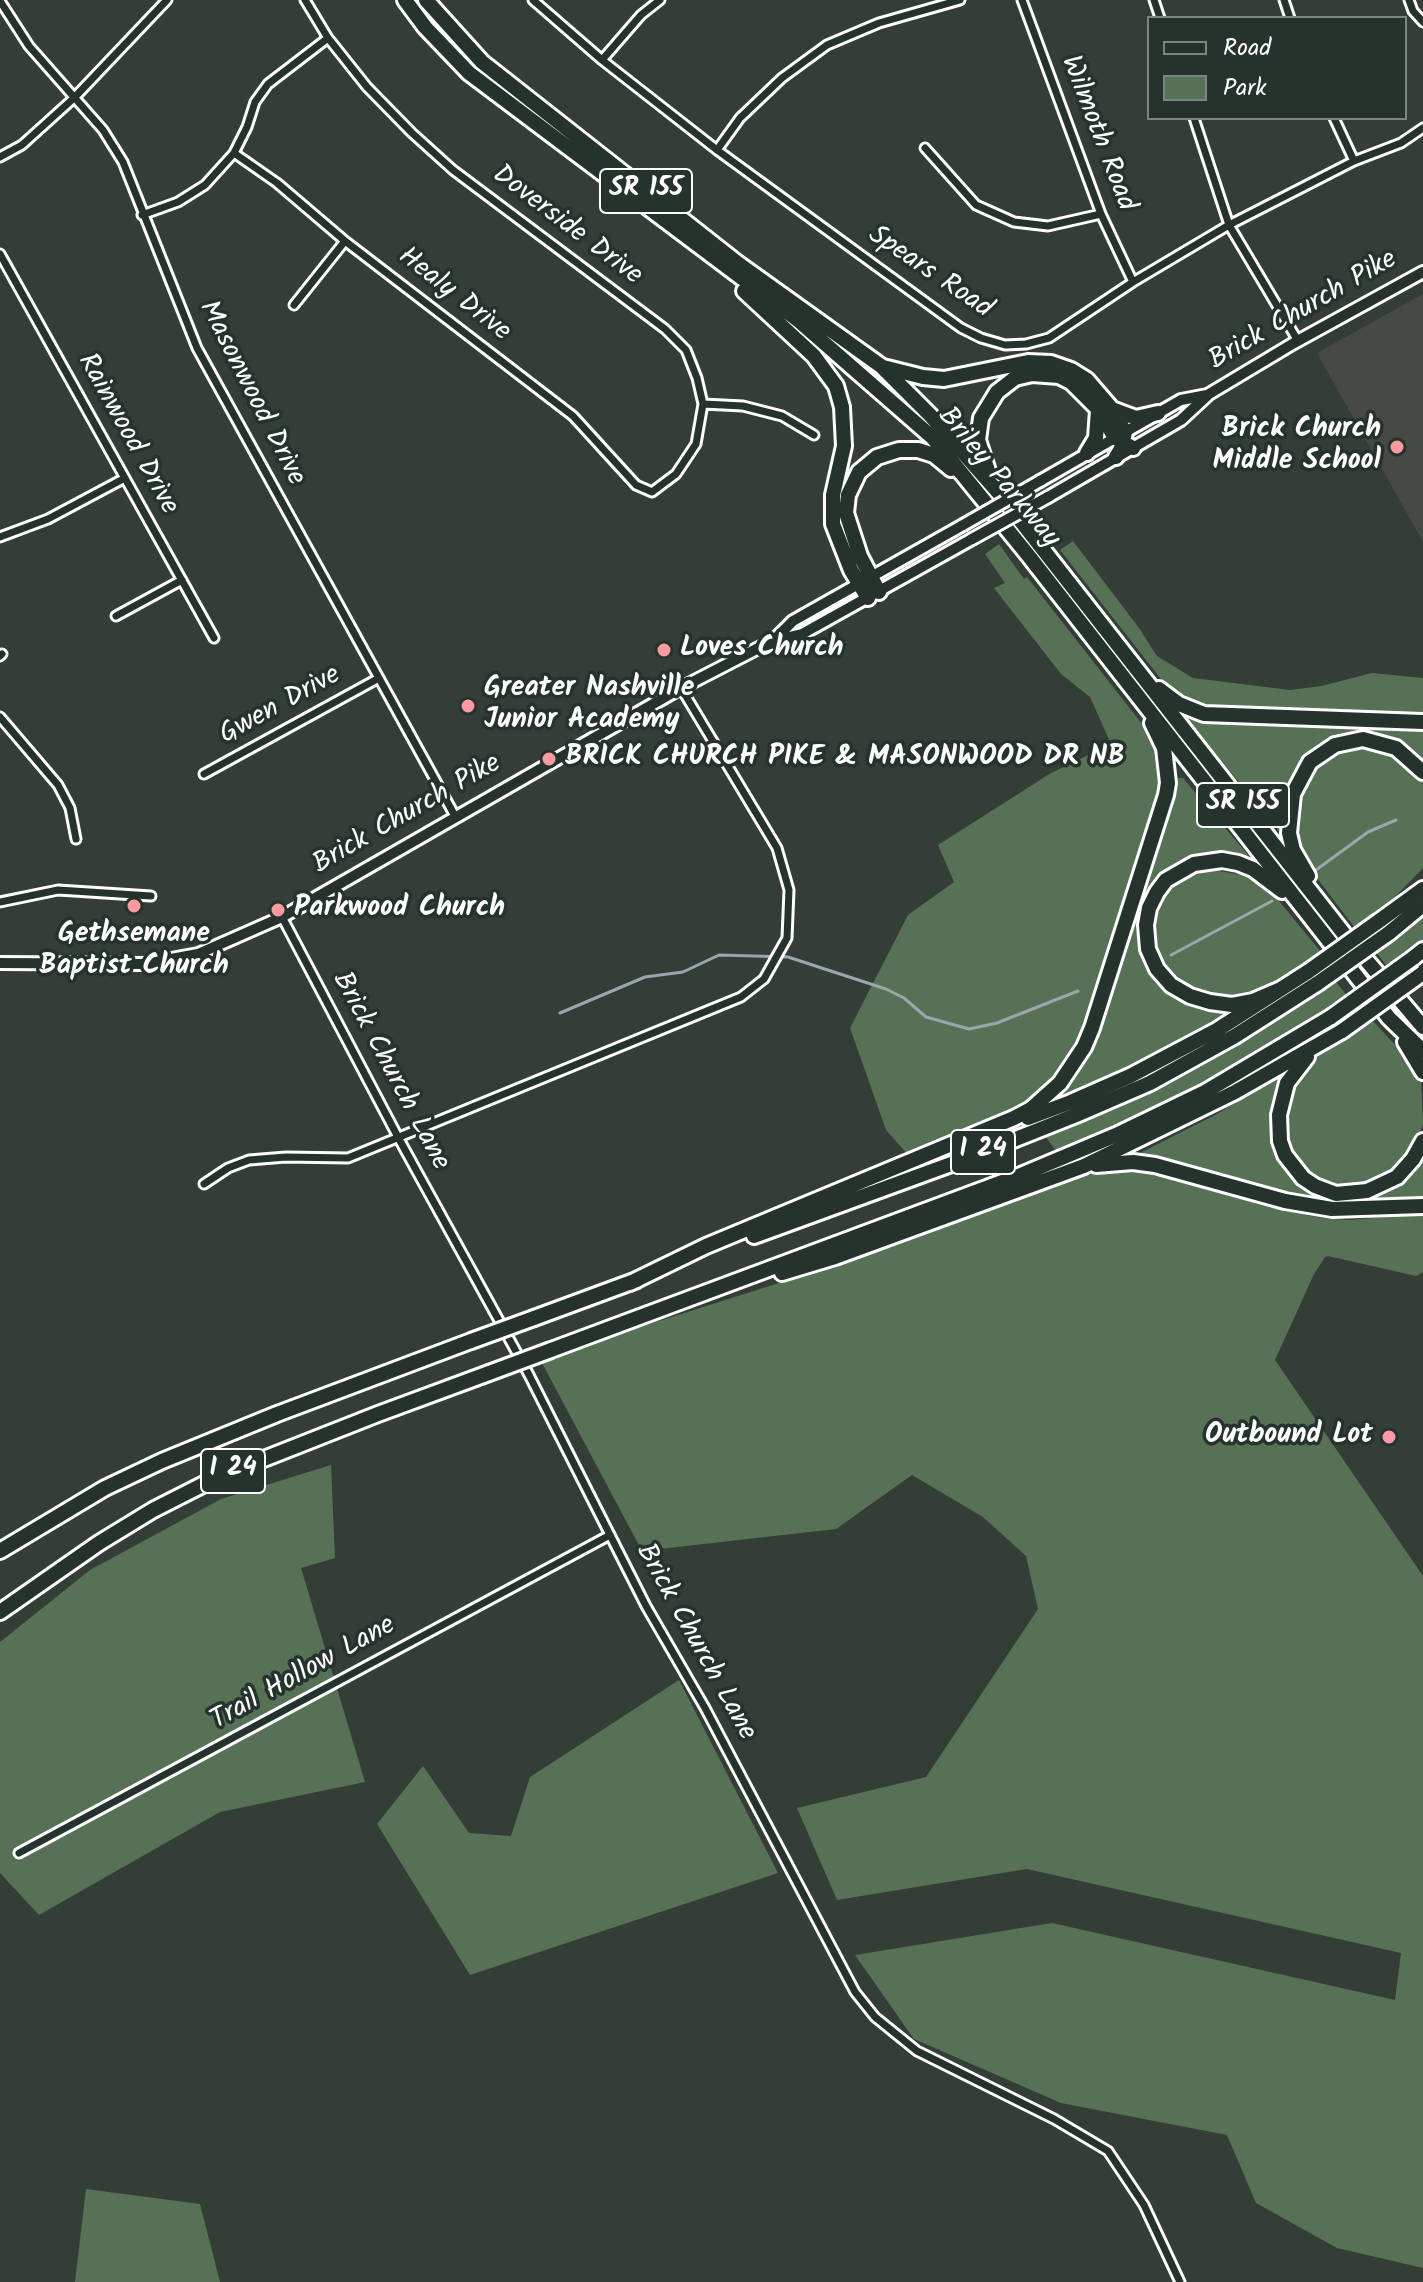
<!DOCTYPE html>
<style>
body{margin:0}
#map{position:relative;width:1423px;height:2282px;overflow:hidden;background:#353d37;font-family:Kalam,sans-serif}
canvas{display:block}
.legend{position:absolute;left:1147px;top:16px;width:260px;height:104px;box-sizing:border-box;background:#26332d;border:2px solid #7d8581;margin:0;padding:10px 14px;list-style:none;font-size:24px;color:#fff}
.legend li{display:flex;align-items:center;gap:16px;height:40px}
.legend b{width:40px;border:2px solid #7d8581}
</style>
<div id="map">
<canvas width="1423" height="2282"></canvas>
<ul class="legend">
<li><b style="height:10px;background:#26332d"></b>Road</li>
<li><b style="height:22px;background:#577157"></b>Park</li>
</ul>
</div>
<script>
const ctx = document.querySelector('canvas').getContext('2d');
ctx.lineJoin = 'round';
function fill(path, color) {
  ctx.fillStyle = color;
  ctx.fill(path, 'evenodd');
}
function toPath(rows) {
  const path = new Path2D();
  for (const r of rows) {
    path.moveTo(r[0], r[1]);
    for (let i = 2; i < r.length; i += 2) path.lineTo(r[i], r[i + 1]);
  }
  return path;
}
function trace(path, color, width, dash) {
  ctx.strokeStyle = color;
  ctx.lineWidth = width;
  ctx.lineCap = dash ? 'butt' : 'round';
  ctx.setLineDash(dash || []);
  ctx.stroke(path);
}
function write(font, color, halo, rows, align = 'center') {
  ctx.font = font + ' Kalam,sans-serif';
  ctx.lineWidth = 7;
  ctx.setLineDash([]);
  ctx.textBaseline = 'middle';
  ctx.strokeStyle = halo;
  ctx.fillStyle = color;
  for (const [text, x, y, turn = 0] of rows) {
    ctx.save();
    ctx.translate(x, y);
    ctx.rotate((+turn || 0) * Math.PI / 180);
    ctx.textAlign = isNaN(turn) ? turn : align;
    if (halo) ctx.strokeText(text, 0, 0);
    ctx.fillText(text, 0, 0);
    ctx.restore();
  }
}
const built = toPath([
 [1423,294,1423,542,1317,353]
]);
const green = toPath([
 [1073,541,1139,628,1157,656,1193,678,1290,690,1321,686,1372,673,1423,678,1423,716,1210,712,1175,697,1060,550],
 [999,544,1024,579,1027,577,1146,729,1154,744,1159,767,1159,788,1085,1026,1069,1061,1052,1084,1033,1100,1004,1115,909,1156,886,1130,850,1028,908,915,954,882,938,845,1051,773,1111,744,1090,697,1061,674,994,588,1005,583,985,554],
 [1188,715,1224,724,1423,728,1423,763,1399,744,1379,736,1361,734,1312,753,1284,833,1281,834,1189,721],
 [1367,747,1382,748,1400,757,1413,768,1423,783,1423,868,1389,903,1355,928,1307,865,1296,842,1294,816,1299,796,1318,767,1334,755,1350,748],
 [1178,778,1183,778,1254,862,1187,861,1141,918,1139,939,1145,957,1176,996,1204,1009,1228,1010,1230,1013,1126,1069,1042,1107,1061,1089,1152,858],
 [1207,869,1255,877,1265,884,1321,952,1270,987,1247,997,1227,998,1205,994,1173,976,1156,952,1153,936,1154,917,1161,900,1177,882,1192,872],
 [1423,918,1423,943,1388,968,1377,953],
 [1336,982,1348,997,1274,1046,1203,1086,1132,1122,1058,1154,1046,1137,1137,1098,1210,1060],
 [1372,1020,1412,1063,1421,1080,1423,1123,1419,1137,1405,1159,1391,1172,1357,1186,1337,1186,1317,1179,1302,1168,1289,1146,1284,1125,1288,1103,1299,1077,1318,1056],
 [1286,1073,1276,1097,1274,1128,1286,1166,1358,1199,1423,1152,1423,1201,1357,1205,1296,1198,1142,1156,1140,1153,1215,1115],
 [1106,1170,1133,1170,1165,1176,1264,1206,1322,1218,1349,1220,1423,1214,1423,1272,1416,1276,1328,1256,1325,1257,1314,1274,1275,1360,1423,1576,1423,2268,1337,2248,1256,2203,1227,2135,1061,2103,914,2039,855,1955,1052,1923,1395,2000,1401,1953,1027,1869,837,1900,797,1808,926,1777,1038,1609,1026,1556,983,1517,912,1475,836,1529,642,1551,542,1363,634,1329,892,1247,1075,1179],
 [331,1465,335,1558,301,1568,365,1782,220,1812,39,1915,0,1873,0,1642,90,1570,221,1499],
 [679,1680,778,1873,470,1975,377,1824,423,1766,469,1833,511,1836,530,1777],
 [86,2189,200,2204,220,2282,75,2282]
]);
const stream = toPath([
 [1316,870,1368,832,1396,820],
 [1171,955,1272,901],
 [560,1013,645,977,683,972,719,955,788,957,886,989,904,998,926,1017,969,1029,997,1023,1078,991]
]);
const street = toPath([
 [533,0,602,60,717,150,961,328,981,338,1005,345,1026,344,1049,338,1133,282,1229,225,1354,161,1401,143,1423,128],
 [1022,0,1101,214,1133,282],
 [1154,0,1160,18],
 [1284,0,1290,18],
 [1409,0,1413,11,1423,22],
 [0,1,29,46,103,130,123,162,197,348,455,816],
 [602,60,641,15,660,0],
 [1194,118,1229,225,1298,341],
 [1334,118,1354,161],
 [925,148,976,205,1014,222,1048,226,1101,214],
 [717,150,740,118,782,78,827,45,879,23,960,0],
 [234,153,277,183,345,241,573,416,636,485,652,492,676,474,696,444,703,404,697,378,686,350,665,329,453,170,412,133,367,87,328,38,305,0],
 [0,157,22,145,74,98,167,0],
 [142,215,178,202,205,185,234,153,247,127,255,102,268,84,328,38],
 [0,254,214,638],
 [294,305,345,241],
 [703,404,743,406,782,416,814,435],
 [0,537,48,519,125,478],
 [116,616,182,580],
 [0,656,2,654],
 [0,717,58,785,70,808,76,839],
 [204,774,379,678],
 [0,902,58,890,151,896],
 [282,917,399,1139,529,1375,646,1606,705,1708,855,1992,875,2017,917,2051,1054,2119,1108,2151,1144,2205,1180,2282],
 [204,1184,228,1168,249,1160,286,1157,348,1158,741,997,764,979,787,938,789,890,777,848,681,688],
 [19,1853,610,1535]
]);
const secondary = toPath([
 [1040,481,1181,400,1207,395],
 [1048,497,1181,420,1209,394,1294,343,1423,272],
 [774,640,793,621,963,525],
 [0,963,144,964,198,954,282,917,681,688,772,641,802,634,972,539]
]);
const highway = toPath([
 [405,0,425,27,469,73,799,321,933,438,1028,555,1389,1018,1423,1051],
 [426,0,482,62,740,265,881,366,930,415,998,492,1344,934,1423,1027],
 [744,291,814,356,836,386,842,407,844,446,833,495,833,524,851,570,868,598],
 [883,367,923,377,944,379,1028,362,1051,363,1071,370,1087,380,1112,409,1125,432,1122,447,1116,457],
 [1112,409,1136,418,1158,413],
 [1087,453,1096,438,1098,410],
 [989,474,978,440,981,418,997,392,1015,378,1032,374,1059,376,1071,382,1098,409,1115,438,1133,448],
 [879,592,860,556,846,513,848,495,859,472,877,457,899,450,918,450,934,455,951,469],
 [1159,689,1179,704,1204,714,1423,722],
 [1308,876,1293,850,1289,833,1293,794,1310,762,1335,745,1363,739,1396,748,1423,772],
 [1379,921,1423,889],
 [1389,933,1423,905],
 [1413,958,1423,950],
 [1281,989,1253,1001,1232,1005,1210,1002,1190,996,1171,985,1157,969,1148,949,1146,925,1149,908,1157,892,1166,880,1194,864,1222,860,1238,863,1253,869,1282,891],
 [1405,1042,1423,1072],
 [1307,1057,1287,1083,1279,1115,1280,1141,1285,1155,1303,1178,1315,1186,1336,1194,1367,1191,1397,1177,1413,1159,1423,1141],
 [1028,1118,1071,1102,1130,1076,1217,1030,1309,971],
 [1096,1165,1133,1162,1155,1165,1285,1201,1332,1209,1423,1206],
 [754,1236,973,1156,1076,1115,1150,1083,1235,1036,1318,983],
 [782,1273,835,1257,1084,1166,1235,1092,1342,1031],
 [630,1283,706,1246,1014,1118,1031,1109,1060,1083,1084,1047,1092,1028,1166,795,1168,783,1164,748,1152,723],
 [534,1318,637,1280],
 [551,1350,1021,1175,1116,1135,1205,1092,1331,1017],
 [0,1551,105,1488,162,1461,277,1414,471,1341],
 [0,1612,99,1543,153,1510,218,1477,378,1414,489,1373]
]);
const secondaryBridge = toPath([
 [963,525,1040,481],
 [972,539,1048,497]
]);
const highwayBridge = toPath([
 [1309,971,1379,921],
 [1318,983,1389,933],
 [1331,1017,1413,958],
 [1342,1031,1423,973],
 [471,1341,534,1318],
 [489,1373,551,1350]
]);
const markers = [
 [1397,447,8,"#ff9aa2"],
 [664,650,8,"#ff9aa2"],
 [468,706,8,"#ff9aa2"],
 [549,759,8,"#ff9aa2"],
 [134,906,8,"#ff9aa2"],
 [278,910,8,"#ff9aa2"],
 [1389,1437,8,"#ff9aa2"]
];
const shields = [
 [646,191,92],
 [1243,805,92],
 [983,1152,64],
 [233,1471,64]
];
const shieldNames = [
 ["SR 155",646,191],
 ["SR 155",1243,805],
 ["I 24",983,1152],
 ["I 24",233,1471]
];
const streetNames = [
 ["Wilmoth Road",1096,134,69],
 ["Doverside Drive",566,227,37],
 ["Spears Road",929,274,34],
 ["Healy Drive",453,296,38],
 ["Brick Church Pike",1304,312,-30],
 ["Masonwood Drive",250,394,63],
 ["Rainwood Drive",126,435,61],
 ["Briley Parkway",997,479,50],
 ["Gwen Drive",281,707,-29],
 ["Brick Church Pike",408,816,-30],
 ["Brick Church Lane",389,1072,62],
 ["Brick Church Lane",694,1643,61],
 ["Trail Hollow Lane",304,1675,-29]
];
const poiNames = [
 ["Brick Church",1381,431,"right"],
 ["Middle School",1381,463,"right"],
 ["Loves Church",680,650],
 ["Greater Nashville",484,690],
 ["Junior Academy",484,722],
 ["BRICK CHURCH PIKE & MASONWOOD DR NB",565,759],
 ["Parkwood Church",294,910],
 ["Gethsemane",134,936,"center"],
 ["Baptist Church",134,968,"center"],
 ["Outbound Lot",1373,1437,"right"]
];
fill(built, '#474943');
fill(green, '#577157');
trace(stream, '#99a6ac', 3);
trace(street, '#fff', 13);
trace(secondary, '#fff', 16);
trace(highway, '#fff', 20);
trace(street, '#26332d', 7);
trace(secondary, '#26332d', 10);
trace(highway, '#26332d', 14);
trace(secondaryBridge, '#fff', 16, []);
trace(highwayBridge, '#fff', 20, []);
trace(secondaryBridge, '#26332d', 10);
trace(highwayBridge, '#26332d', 14);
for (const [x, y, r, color] of markers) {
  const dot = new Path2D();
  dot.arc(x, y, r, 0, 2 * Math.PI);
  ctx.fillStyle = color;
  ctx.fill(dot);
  trace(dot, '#26332d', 3);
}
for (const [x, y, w] of shields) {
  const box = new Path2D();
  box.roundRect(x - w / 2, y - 22, w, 44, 6);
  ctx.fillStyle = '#26332d';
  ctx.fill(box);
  trace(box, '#fff', 2);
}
write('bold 26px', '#fff', null, shieldNames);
write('28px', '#fff', '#26332d', streetNames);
write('bold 28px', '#fff', '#26332d', poiNames, 'left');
</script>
